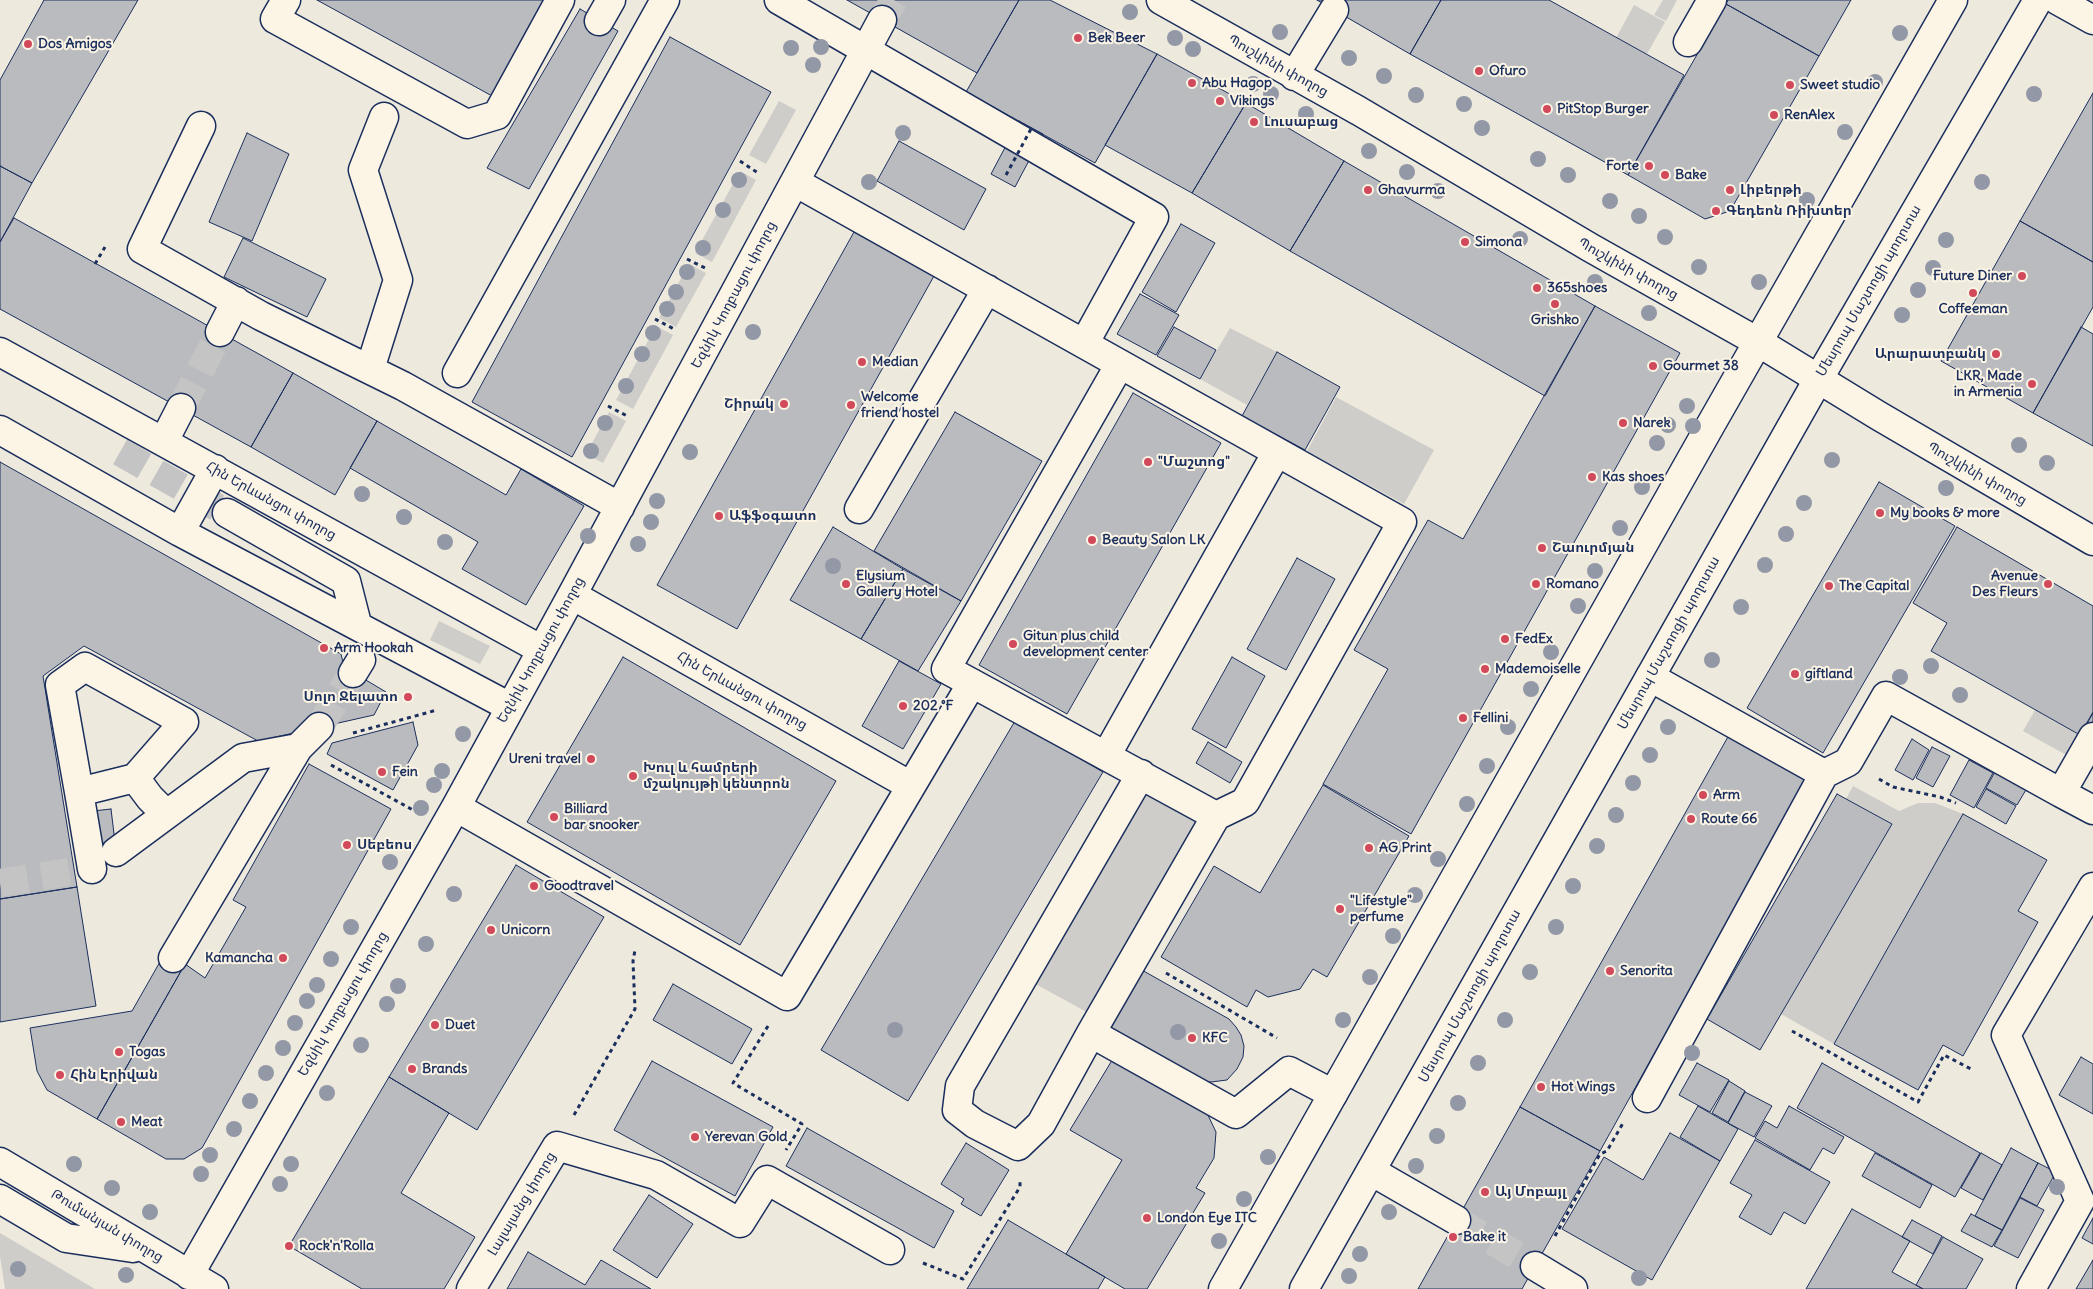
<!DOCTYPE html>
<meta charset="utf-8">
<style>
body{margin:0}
canvas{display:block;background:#eee9dd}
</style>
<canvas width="2093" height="1289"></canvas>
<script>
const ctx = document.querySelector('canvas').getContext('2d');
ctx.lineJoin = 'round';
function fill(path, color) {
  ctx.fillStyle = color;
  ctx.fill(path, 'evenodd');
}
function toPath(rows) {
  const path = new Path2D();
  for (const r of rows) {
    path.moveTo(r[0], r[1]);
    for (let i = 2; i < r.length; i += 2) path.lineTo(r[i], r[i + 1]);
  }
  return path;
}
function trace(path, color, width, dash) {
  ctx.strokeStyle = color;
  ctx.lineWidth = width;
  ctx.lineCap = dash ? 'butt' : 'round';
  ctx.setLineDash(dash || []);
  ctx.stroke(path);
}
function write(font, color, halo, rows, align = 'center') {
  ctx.font = font + ' Delius,"Noto Sans Armenian",sans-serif';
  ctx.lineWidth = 4;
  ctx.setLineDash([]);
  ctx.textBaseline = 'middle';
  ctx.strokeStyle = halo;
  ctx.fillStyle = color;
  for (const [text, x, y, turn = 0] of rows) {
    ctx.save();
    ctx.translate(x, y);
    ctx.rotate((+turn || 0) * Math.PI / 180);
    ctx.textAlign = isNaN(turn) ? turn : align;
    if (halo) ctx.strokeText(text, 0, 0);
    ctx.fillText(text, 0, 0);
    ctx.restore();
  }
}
const green = toPath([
 [1663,0,1677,0,1666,21,1654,15],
 [1634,5,1665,22,1647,54,1616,38],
 [779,101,796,110,766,164,749,155],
 [740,171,756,180,712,262,695,253],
 [689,264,706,273,676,327,659,318],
 [656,326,673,335,633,409,616,400],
 [1230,328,1277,352,1247,405,1200,379],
 [1336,397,1434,450,1404,504,1307,451],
 [609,412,626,421,603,463,586,454],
 [439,621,490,646,480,664,430,640],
 [2035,710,2080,735,2068,756,2023,731],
 [1853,786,1899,811,1918,803,1935,803,1963,814,1834,1044,1781,1014,1892,824,1846,799],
 [1142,791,1204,826,1094,1016,1030,981],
 [0,1234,0,1233,95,1289,5,1289,0,1256]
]);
const building = toPath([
 [44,0,138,0,32,183,0,166,0,80,44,0],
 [317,0,548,0,494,97,317,0],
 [847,0,1019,0,977,73,847,0],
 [1019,0,1050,0,1157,54,1095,163,966,92,1019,0],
 [1317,0,1441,0,1410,54,1317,0],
 [1441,0,1549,0,1684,75,1628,175,1410,54,1441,0],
 [1728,0,1851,0,1819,56,1726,4,1728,0],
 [1726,4,1819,56,1730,211,1705,219,1628,175,1726,4],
 [580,9,618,31,529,189,487,168,580,9],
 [670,37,771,92,572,457,472,402,670,37],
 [1157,54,1246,103,1192,193,1105,145,1157,54],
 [2093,93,2093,262,2020,221,2093,93],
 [1246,103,1344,161,1290,251,1192,193,1246,103],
 [1019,121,1043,134,1015,187,991,174,1019,121],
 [247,133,289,154,252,241,209,222,247,133],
 [899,141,986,189,964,230,877,181,899,141],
 [1344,161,1595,306,1545,396,1290,251,1344,161],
 [0,166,32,183,0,242,0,166],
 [14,218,293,373,251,447,0,309,0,242,14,218],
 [2020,221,2093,262,2093,307,2033,413,1941,361,2020,221],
 [1181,224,1215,243,1176,312,1142,292,1181,224],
 [854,232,934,276,737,629,657,585,854,232],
 [243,238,326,279,307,317,224,277,243,238],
 [1140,294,1179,315,1156,355,1117,334,1140,294],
 [1595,306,1680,353,1411,834,1323,784,1388,669,1354,650,1428,520,1463,539,1595,306],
 [1174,327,1216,350,1200,379,1157,356,1174,327],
 [2081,327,2093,334,2093,446,2033,413,2081,327],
 [1277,352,1340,387,1305,450,1242,416,1277,352],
 [293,373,377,421,335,495,251,447,293,373],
 [1133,393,1221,443,1067,714,979,665,1133,393],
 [955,412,1042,461,961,601,874,551,955,412],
 [377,421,506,495,521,469,584,506,526,605,462,569,478,542,350,468,377,421],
 [0,462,341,654,344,667,386,692,374,715,258,741,84,646,43,676,77,887,0,899,0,462],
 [1879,482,1955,526,1823,753,1747,708,1879,482],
 [833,527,903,569,861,639,790,600,833,527],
 [1957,527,2093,606,2093,712,2080,735,1931,651,1947,623,1913,603,1957,527],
 [1297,558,1335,579,1286,670,1247,649,1297,558],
 [903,569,961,601,918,671,861,639,903,569],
 [623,657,836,781,740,945,527,822,623,657],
 [1232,657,1265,676,1226,748,1192,729,1232,657],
 [899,661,941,684,903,749,862,726,899,661],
 [2093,713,2093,734,2084,729,2093,713],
 [1015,721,1103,772,908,1101,821,1050,1015,721],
 [413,722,418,745,393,790,327,754,332,743,413,722],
 [1729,735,1808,778,1600,1151,1520,1107,1729,735],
 [1912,739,1929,750,1913,780,1895,770,1912,739],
 [1208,742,1242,762,1230,783,1196,763,1208,742],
 [1932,747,1950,756,1933,787,1916,778,1932,747],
 [1969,760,1993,773,1974,808,1950,795,1969,760],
 [309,764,391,809,202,1148,184,1159,166,1159,97,1119,185,964,205,978,246,907,233,900,309,764],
 [1996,770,2027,788,2017,805,1986,788,1996,770],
 [1323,785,1409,836,1327,977,1313,969,1300,989,1268,997,1256,990,1247,1007,1161,957,1214,866,1260,893,1323,785],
 [1986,789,2016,806,2006,824,1976,807,1986,789],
 [1837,794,1892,824,1760,1050,1707,1019,1837,794],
 [111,809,115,842,97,844,93,811,111,809],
 [1963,814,2047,860,2018,911,2038,922,1963,1056,1943,1045,1918,1090,1834,1044,1963,814],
 [516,865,604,917,477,1130,389,1077,516,865],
 [77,887,96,1006,0,1022,0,899,77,887],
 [165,953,185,964,97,1119,47,1090,37,1071,30,1028,132,1011,165,953],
 [1140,969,1229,1019,1236,1027,1241,1035,1244,1046,1243,1057,1237,1069,1227,1080,1211,1082,1198,1080,1107,1028,1140,969],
 [673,984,752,1029,732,1064,653,1020,673,984],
 [1114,1057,1206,1111,1216,1132,1214,1158,1196,1188,1205,1193,1147,1289,1125,1289,1066,1254,1122,1160,1070,1130,1114,1057],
 [2081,1057,2093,1064,2093,1114,2059,1095,2081,1057],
 [652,1061,773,1127,735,1196,614,1130,652,1061],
 [1697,1063,1729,1080,1710,1112,1679,1095,1697,1063],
 [1822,1063,1980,1153,1955,1197,1797,1108,1822,1063],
 [389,1077,449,1113,401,1193,475,1237,444,1289,362,1289,289,1246,389,1077],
 [1729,1081,1745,1091,1728,1122,1712,1113,1729,1081],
 [1745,1092,1772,1106,1754,1137,1728,1123,1745,1092],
 [1698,1106,1738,1129,1720,1161,1680,1137,1698,1106],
 [1789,1106,1844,1137,1834,1154,1823,1148,1810,1170,1755,1138,1765,1121,1777,1128,1789,1106],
 [1520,1107,1600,1151,1522,1289,1418,1289,1520,1107],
 [807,1128,954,1211,934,1248,786,1166,807,1128],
 [1670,1133,1720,1161,1652,1280,1562,1229,1604,1157,1643,1180,1670,1133],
 [1755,1140,1830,1182,1805,1224,1784,1212,1771,1235,1739,1217,1752,1195,1730,1183,1755,1140],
 [966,1143,1009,1170,981,1216,961,1204,964,1199,941,1184,966,1143],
 [2011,1148,2038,1163,2002,1230,1975,1216,2011,1148],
 [1875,1153,1932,1185,1920,1208,1862,1176,1875,1153],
 [1981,1153,2002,1165,1983,1200,1961,1188,1981,1153],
 [2038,1163,2056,1172,2037,1206,2020,1197,2038,1163],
 [649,1195,693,1224,657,1278,613,1250,649,1195],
 [2020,1198,2044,1210,2018,1258,1994,1246,2020,1198],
 [1852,1209,1910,1241,1892,1272,1923,1289,1806,1289,1852,1209],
 [1971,1214,2002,1230,1992,1247,1961,1231,1971,1214],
 [2093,1218,2093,1244,2082,1238,2093,1218],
 [1008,1220,1105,1277,1098,1289,967,1289,1008,1220],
 [1912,1220,1942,1236,1933,1254,1902,1237,1912,1220],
 [1943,1237,1983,1259,1966,1289,1923,1289,1916,1285,1943,1237],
 [528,1252,585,1285,601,1260,651,1289,507,1289,528,1252],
 [2093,1260,2093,1289,2076,1289,2093,1260]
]);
const minorTunnel = toPath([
 [882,20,894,0],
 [181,408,220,332],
 [120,452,227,513],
 [319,727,353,673],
 [0,883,74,871],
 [1456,1220,1535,1266]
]);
const path = toPath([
 [740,161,758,173],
 [687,259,707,269],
 [95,264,105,247],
 [655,319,674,329],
 [608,406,629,417],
 [353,733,437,710],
 [331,765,413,810],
 [1879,779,1893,787,1940,797,1956,803],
 [1166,973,1277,1038],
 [768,1026,733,1083,802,1124,786,1150],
 [1792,1031,1918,1102,1944,1055,1971,1069],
 [574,1115,635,1009,633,961,635,950],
 [1555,1236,1600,1154,1607,1151,1623,1123],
 [923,1263,963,1279,1020,1187,1020,1181]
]);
const minor = toPath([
 [286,0,275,19,467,124,497,115,560,0],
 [779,0,1154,217,1084,344],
 [1161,0,1359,111,1591,248,1758,342,1879,416,2093,541],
 [2057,0,2093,20],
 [599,21,611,0],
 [1688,42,1712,0],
 [1294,76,1334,10],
 [201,126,142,249,261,316,403,386,620,507],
 [795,182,1402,522,1245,802,1216,816,1091,1033,1041,1124,1018,1146,975,1124,957,1110,960,1086,1141,774],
 [220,332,236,301],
 [0,352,542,650],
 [1120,364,946,669,1216,816],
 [370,369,398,280,363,170,384,117],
 [457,373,665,0],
 [0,430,180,532,510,707],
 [164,441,181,408],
 [859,509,987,289],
 [227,513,346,581,357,624],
 [180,532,215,469],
 [572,595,911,786],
 [353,673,361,660],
 [1650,677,1824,774,1848,762,1886,696,2061,793,2093,737],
 [1106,756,1277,452],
 [135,778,184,722,85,667,60,685,79,792,135,778,150,798,166,814],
 [79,792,92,869],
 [2061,793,2093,810],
 [456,807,787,996,972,683],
 [116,852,243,758,298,748,319,727],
 [173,958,298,748],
 [1091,1033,1236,1114,1289,1071,1333,1094],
 [1647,1098,1824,774],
 [0,1162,214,1289],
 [1371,1171,1456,1220],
 [0,1199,66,1238,133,1248],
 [1535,1266,1573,1289],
 [189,1275,456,807,572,595,882,20],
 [471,1289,557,1146,656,1175,740,1223,767,1180,890,1250],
 [2031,1289,2080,1201,2006,1035,2093,887]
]);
const highway = toPath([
 [1223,1289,1710,426,1953,0],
 [1304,1289,1819,378,2038,0]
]);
const pathBridge = toPath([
 [1006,175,1031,129]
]);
const trees = [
 [1130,12],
 [1280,32],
 [1900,33],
 [1175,38],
 [821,47],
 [791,48],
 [1193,49],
 [1349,58],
 [813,65],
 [1384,76],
 [1875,82],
 [1253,84],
 [1271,94],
 [2034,94],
 [1416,95],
 [1464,104],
 [1306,114],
 [1482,128],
 [1845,132],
 [903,133],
 [1369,151],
 [1538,159],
 [1407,172],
 [1568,175],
 [739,180],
 [869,182],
 [1982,182],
 [1438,191],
 [1807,200],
 [1610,201],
 [723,210],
 [1639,216],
 [1665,237],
 [1520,239],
 [1946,240],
 [703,248],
 [1699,267],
 [1933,268],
 [687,272],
 [1595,282],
 [1759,282],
 [1918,290],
 [676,292],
 [667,309],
 [1649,313],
 [1902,315],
 [753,332],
 [653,333],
 [642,354],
 [626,386],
 [1687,406],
 [605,423],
 [1668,425],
 [1693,426],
 [1657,443],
 [2019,445],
 [591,451],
 [690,452],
 [1832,460],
 [2047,463],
 [1642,487],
 [1946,488],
 [362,494],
 [657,501],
 [1804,503],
 [404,517],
 [651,522],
 [1620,528],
 [1786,534],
 [588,536],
 [445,542],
 [638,544],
 [1765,565],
 [833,566],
 [1595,571],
 [1578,606],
 [1741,607],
 [1551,652],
 [1712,660],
 [1931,666],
 [1900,677],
 [1531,689],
 [1960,695],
 [1508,727],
 [1668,727],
 [463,734],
 [1650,755],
 [1487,766],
 [442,771],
 [1633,783],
 [434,785],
 [1467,804],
 [421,808],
 [1616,815],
 [1597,846],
 [1438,859],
 [390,862],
 [1573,886],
 [454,894],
 [1415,895],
 [351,927],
 [1556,927],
 [1393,936],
 [426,944],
 [331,959],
 [1530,972],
 [1370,977],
 [317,985],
 [398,986],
 [307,1001],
 [387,1004],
 [1343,1020],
 [1505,1020],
 [295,1023],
 [895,1030],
 [1178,1032],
 [361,1045],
 [283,1048],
 [1692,1053],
 [1478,1063],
 [266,1073],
 [327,1093],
 [250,1101],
 [1458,1103],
 [234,1129],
 [1437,1136],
 [210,1155],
 [1268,1157],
 [74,1164],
 [291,1164],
 [1416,1166],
 [201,1174],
 [280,1184],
 [2057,1187],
 [112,1188],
 [1244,1199],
 [150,1212],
 [1389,1212],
 [1219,1241],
 [1360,1254],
 [18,1269],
 [126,1275],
 [1349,1276],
 [1639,1278]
];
const markers = [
 [1078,38,5,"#d1495b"],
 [28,44,5,"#d1495b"],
 [1479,71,5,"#d1495b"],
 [1192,83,5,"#d1495b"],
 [1790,85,5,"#d1495b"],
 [1220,101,5,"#d1495b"],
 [1547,109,5,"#d1495b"],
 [1774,115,5,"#d1495b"],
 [1254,122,5,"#d1495b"],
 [1649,166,5,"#d1495b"],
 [1665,175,5,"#d1495b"],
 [1368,190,5,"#d1495b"],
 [1730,190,5,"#d1495b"],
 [1716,211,5,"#d1495b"],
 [1465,242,5,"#d1495b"],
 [2022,276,5,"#d1495b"],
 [1537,288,5,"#d1495b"],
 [1973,293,5,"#d1495b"],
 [1555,304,5,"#d1495b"],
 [1996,354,5,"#d1495b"],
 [862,362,5,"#d1495b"],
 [1653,366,5,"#d1495b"],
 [2032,384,5,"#d1495b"],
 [784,404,5,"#d1495b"],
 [851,405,5,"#d1495b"],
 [1623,423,5,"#d1495b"],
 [1148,462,5,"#d1495b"],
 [1592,477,5,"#d1495b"],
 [1880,513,5,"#d1495b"],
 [719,516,5,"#d1495b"],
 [1092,540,5,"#d1495b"],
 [1542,548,5,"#d1495b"],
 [846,584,5,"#d1495b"],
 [1536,584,5,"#d1495b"],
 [2048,584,5,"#d1495b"],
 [1829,586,5,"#d1495b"],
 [1505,639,5,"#d1495b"],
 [1013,644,5,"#d1495b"],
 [324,648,5,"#d1495b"],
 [1485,669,5,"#d1495b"],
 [1795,674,5,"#d1495b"],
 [408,697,5,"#d1495b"],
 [903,706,5,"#d1495b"],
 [1463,718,5,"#d1495b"],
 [591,759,5,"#d1495b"],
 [382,772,5,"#d1495b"],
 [633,776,5,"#d1495b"],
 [1703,795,5,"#d1495b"],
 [554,817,5,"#d1495b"],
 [1691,819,5,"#d1495b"],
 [347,845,5,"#d1495b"],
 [1369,848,5,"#d1495b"],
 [534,886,5,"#d1495b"],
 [1340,909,5,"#d1495b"],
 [491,930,5,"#d1495b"],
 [283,958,5,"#d1495b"],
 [1610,971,5,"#d1495b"],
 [435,1025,5,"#d1495b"],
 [1192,1038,5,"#d1495b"],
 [119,1052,5,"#d1495b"],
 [412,1069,5,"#d1495b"],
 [60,1075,5,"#d1495b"],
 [1541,1087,5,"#d1495b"],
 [121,1122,5,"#d1495b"],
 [695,1137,5,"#d1495b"],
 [1485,1192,5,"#d1495b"],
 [1147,1218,5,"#d1495b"],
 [1453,1237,5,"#d1495b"],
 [289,1246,5,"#d1495b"]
];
const poiNames = [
 ["Bek Beer",1088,38],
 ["Dos Amigos",38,44],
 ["Ofuro",1489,71],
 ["Abu Hagop",1202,83],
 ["Sweet studio",1800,85],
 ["Vikings",1230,101],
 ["PitStop Burger",1557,109],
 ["RenAlex",1784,115],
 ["Լուսաբաց",1264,122],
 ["Forte",1639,166,"right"],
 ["Bake",1675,175],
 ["Ghavurma",1378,190],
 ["Լիբերթի",1740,190],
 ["Գեդեոն Ռիխտեր",1726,211],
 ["Simona",1475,242],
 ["Future Diner",2012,276,"right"],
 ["365shoes",1547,288],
 ["Coffeeman",1973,309,"center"],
 ["Grishko",1555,320,"center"],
 ["Արարատբանկ",1986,354,"right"],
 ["Median",872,362],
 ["Gourmet 38",1663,366],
 ["LKR, Made",2022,376,"right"],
 ["in Armenia",2022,392,"right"],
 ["Welcome",861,397],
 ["friend hostel",861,413],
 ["Շիրակ",774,404,"right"],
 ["Narek",1633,423],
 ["\"Մաշտոց\"",1158,462],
 ["Kas shoes",1602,477],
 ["My books & more",1890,513],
 ["Աֆֆօգատո",729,516],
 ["Beauty Salon LK",1102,540],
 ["Շաուրմյան",1552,548],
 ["Elysium",856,576],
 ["Gallery Hotel",856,592],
 ["Avenue",2038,576,"right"],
 ["Des Fleurs",2038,592,"right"],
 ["Romano",1546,584],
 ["The Capital",1839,586],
 ["Gitun plus child",1023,636],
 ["development center",1023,652],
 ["FedEx",1515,639],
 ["Arm Hookah",334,648],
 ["Mademoiselle",1495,669],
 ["giftland",1805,674],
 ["Սոլո Ջելատո",398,697,"right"],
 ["202 °F",913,706],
 ["Fellini",1473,718],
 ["Ureni travel",581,759,"right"],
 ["Խուլ և համրերի",643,768],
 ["մշակույթի կենտրոն",643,784],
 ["Fein",392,772],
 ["Arm",1713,795],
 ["Billiard",564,809],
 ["bar snooker",564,825],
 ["Route 66",1701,819],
 ["Սեբեոս",357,845],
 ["AG Print",1379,848],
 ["Goodtravel",544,886],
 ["\"Lifestyle\"",1350,901],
 ["perfume",1350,917],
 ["Unicorn",501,930],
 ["Kamancha",273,958,"right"],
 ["Senorita",1620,971],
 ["Duet",445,1025],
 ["KFC",1202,1038],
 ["Togas",129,1052],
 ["Brands",422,1069],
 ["Հին Էրիվան",70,1075],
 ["Hot Wings",1551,1087],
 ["Meat",131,1122],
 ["Yerevan Gold",705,1137],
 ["Այ Մոբայլ",1495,1192],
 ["London Eye ITC",1157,1218],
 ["Bake it",1463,1237],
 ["Rock'n'Rolla",299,1246]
];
const streetNames = [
 ["Պուշկինի փողոց",1278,66,29],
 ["Պուշկինի փողոց",1628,269,29],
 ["Մեսրոպ Մաշտոցի պողոտա",1869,291,-60],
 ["Եզնիկ Կողբացու փողոց",734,295,-62],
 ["Պուշկինի փողոց",1977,474,30],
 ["Հին Երևանցու փողոց",271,501,29],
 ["Մեսրոպ Մաշտոցի պողոտա",1669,643,-61],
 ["Եզնիկ Կողբացու փողոց",541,650,-61],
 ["Հին Երևանցու փողոց",742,691,29],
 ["Մեսրոպ Մաշտոցի պողոտա",1470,996,-61],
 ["Եզնիկ Կողբացու փողոց",343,1004,-60],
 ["Լալայանց փողոց",522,1204,-59],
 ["Թումանյան փողոց",107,1226,31]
];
fill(green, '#cfcdca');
fill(building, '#babbbe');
trace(building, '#1b2f5e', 1);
trace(minorTunnel, '#c4c4c4', 28, [28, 14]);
trace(minor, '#1b2f5e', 31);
trace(highway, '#1b2f5e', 31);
trace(path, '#1b2f5e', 3, [4, 4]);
trace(minor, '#fcf5e5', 28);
trace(highway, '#fcf5e5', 28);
trace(pathBridge, '#1b2f5e', 3, [4, 4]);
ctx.fillStyle = '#9398a6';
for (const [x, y] of trees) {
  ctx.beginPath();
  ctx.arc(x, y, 8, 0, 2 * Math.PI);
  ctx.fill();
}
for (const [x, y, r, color] of markers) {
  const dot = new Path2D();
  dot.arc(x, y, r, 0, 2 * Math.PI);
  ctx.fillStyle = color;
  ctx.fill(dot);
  trace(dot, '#fcf5e5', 2);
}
write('bold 14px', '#1b2f5e', '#fcf5e5', poiNames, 'left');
write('14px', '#1b2f5e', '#fcf5e5', streetNames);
</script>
